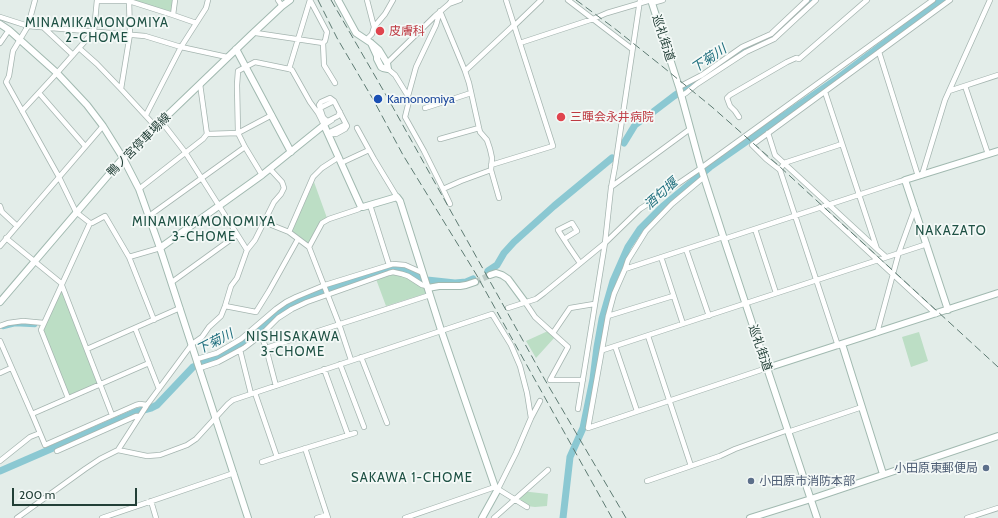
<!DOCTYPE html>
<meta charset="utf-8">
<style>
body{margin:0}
#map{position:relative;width:998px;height:518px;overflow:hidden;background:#e3ede9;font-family:Cabin,sans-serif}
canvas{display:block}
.scale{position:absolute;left:12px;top:488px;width:125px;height:18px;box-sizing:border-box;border:2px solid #223f37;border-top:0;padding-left:5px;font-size:12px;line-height:14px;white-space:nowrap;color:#223f37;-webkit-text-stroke:3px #f4f9f7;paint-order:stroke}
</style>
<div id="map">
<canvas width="998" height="518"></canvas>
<div class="scale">200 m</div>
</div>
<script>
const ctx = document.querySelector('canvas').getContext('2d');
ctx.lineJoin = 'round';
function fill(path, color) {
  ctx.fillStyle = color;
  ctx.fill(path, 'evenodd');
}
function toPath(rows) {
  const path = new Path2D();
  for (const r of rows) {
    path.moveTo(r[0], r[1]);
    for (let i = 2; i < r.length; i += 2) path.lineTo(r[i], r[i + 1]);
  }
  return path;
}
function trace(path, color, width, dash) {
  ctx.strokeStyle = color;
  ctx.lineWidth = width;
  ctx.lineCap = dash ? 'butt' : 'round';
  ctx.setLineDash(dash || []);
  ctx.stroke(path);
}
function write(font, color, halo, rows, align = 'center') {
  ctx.font = font + ' Cabin,"Noto Sans JP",sans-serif';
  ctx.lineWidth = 3.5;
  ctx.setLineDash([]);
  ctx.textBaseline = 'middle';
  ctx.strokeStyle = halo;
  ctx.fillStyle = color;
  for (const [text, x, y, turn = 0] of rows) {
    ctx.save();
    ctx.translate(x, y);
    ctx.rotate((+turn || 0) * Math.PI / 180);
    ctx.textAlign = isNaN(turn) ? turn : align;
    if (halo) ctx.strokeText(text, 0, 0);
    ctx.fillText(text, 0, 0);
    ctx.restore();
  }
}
const green = toPath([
 [131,0,173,0,172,12],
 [314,182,327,218,309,244,291,232],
 [391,274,401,275,426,289,427,293,386,306,376,279],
 [62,290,98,383,69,395,43,330],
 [548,331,555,337,536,358,526,341],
 [919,332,928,361,911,367,902,337],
 [521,491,548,494,547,506,535,507,527,506,514,498]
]);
const canal = toPath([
 [3,327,15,324,35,325]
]);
const river = toPath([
 [624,143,635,125,653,112,674,96,740,52,754,44,767,39,775,34,811,0],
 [488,271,497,265,504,253,514,242,554,206,612,158],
 [0,471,136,412,151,408,157,405,193,367,210,360,236,347,252,336,278,312,289,305,301,299,314,294,391,269,398,269,404,270,421,279,427,280,455,283,466,282,473,279],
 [563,518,570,457,583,428,593,379,597,347,602,319,613,281,628,247,640,229,662,207,710,167,838,78,942,0]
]);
const secondaryTunnel = toPath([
 [475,282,490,275]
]);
const street = toPath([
 [35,0,28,26,13,51,9,76,6,82,59,177,76,212,90,223,41,330,68,398],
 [278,0,282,6],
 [310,0,327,32,325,41,323,43,324,65,335,83],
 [367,0,374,27],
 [568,0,632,49],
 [97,1,129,1,173,15,175,0],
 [652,3,663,0],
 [449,4,460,0],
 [440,11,436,25,416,67,408,96,409,101,405,117,424,151,443,189,461,181,491,170,492,158,490,149,487,140,480,132,479,128,469,83,465,71,514,25],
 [440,11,465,71],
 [173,15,196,23],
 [0,17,28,26,145,36,181,47,227,57],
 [514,26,541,0],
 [43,27,73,55],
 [255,31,256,33,323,43],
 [367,39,372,34,374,27,385,14,393,0],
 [0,43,9,30],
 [520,43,593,19,607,13,651,0],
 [79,48,97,64,121,89,156,127],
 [879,52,918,176],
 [387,63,435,16,449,4,452,0],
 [289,69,310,0],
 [388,69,395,75,408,96],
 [965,86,988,154],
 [679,87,702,75,742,47,771,34,807,0],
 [121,89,130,34,129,0],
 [949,91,998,75],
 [825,92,877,249,886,257],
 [39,93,85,146],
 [681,96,686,93,697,84,746,52,774,39,816,0],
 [334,101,320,108,323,117,326,120,328,121,338,116,340,112],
 [425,108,471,93],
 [22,111,57,73,94,31,97,0],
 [146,115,181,47,206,8,208,0],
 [739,117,735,111,730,106,727,98,730,95,787,62,796,58,799,59,867,0],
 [161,121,185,152,247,250],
 [357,128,374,159,397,197],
 [328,133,346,124],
 [768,133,775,155,876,248],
 [207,134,238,133,272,115],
 [328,134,336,134,345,129,347,126,334,101,330,98,321,102,319,105,320,108,318,113,324,125,332,120],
 [440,139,479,128],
 [341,163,369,150],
 [491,165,553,146,506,0],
 [491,170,499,198],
 [780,170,784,163,842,144],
 [262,175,245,147,238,133,237,85,238,71,255,62,289,69,292,70,310,102,318,113],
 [922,175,945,100,990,0],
 [611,187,690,129],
 [139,189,203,139,207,134,200,84],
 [443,189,450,204],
 [370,205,389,265],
 [0,206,2,212,17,226],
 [820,207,936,314],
 [149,216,245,147],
 [264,222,289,232,309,247,339,324,351,360],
 [90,223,92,223,105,216,129,257,154,320],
 [755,229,776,293],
 [289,232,313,177,322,168,339,157],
 [723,237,625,269,614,294,608,316,588,428,767,368],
 [6,238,61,283,112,415],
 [564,239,577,231,572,223,558,230,569,247,580,263],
 [724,239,898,182,905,180],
 [0,246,103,126],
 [309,247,322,223,329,219,359,209,361,207],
 [686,249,709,316],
 [129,257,160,248],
 [661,257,683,324],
 [625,269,628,260,646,231,672,204,704,177],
 [172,282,237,235],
 [525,302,535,317,568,347,550,380,583,380],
 [225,306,256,312,269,291,298,239],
 [508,308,536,299,544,293,605,243,640,209,663,194,701,168,933,0],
 [608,316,673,296],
 [0,326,8,323,23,321,44,323],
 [135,328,159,389],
 [553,333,570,308,594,304],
 [877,333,899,252,915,208],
 [261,335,266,348],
 [648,336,691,466],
 [0,341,32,414],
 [615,346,637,411],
 [838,346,780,170,766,159,752,145,950,0],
 [87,349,180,308],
 [240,350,251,394],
 [603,350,927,244],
 [361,357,387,423],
 [197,359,217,353,241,339,276,309,286,302,296,297,325,285,393,264,405,265,423,273],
 [340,364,364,427],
 [200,368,218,362,244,348,261,335,278,318,292,309,307,302,389,273,393,272,402,274,408,276,422,285,427,286],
 [324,369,348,435],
 [0,373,11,368],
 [276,386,266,348,430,295],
 [255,393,277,457,262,462],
 [147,405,140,404,136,405,45,445,32,414,149,363],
 [578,409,605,243,611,188,615,167,640,0],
 [788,432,862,407],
 [305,448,328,518],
 [118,450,147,456,160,455,187,445,196,439,228,404,233,400,242,397,492,314,511,345,520,366,527,393,531,418],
 [57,451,136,416,140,416],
 [277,457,355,433],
 [0,461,30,437,40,433],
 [647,481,720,456,735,449,788,430],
 [151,501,156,518],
 [527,507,498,489,516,453,531,418,540,401],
 [17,518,85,469,100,459,118,450,147,405,192,344,202,337,209,327,221,316,225,306,231,286,237,278,247,250,255,240,274,202,281,194,284,188,282,182,270,169],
 [102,518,234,473],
 [317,518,327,515],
 [405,518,495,487],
 [494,518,548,470],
 [967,518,998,508]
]);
const secondary = toPath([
 [338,0,356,33,371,43],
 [651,0,679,87,701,168,724,239,817,518],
 [0,24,9,30,57,73,87,105,103,126,123,158,139,189,160,248,248,518],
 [371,43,379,50,387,63,388,69,383,68,381,67,377,59,377,56,371,43],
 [236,49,291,152],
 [160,248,262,175,324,125,361,207,363,207,397,197,400,201,441,330,465,400,495,487,498,489,482,518],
 [490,275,496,273,502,275,508,279,525,302],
 [428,288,439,286,460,286,466,285,475,282],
 [0,302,123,158,251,35,282,6,290,0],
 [948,310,905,180,998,151],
 [842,344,883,474],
 [767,368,998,293],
 [750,518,811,499,998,436]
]);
const rail = toPath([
 [318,0,337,38,374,101,403,155,476,274,612,518],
 [331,0,386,95,545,380,626,518],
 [576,0,614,28,663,67,712,107,779,166,998,367]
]);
const markers = [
 [380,31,5,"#e0444e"],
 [378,99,5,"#1a4fb4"],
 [561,117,5,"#e0444e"],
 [986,468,4,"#5c6f8a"],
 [751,481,4,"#5c6f8a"]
];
const healthNames = [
 ["皮膚科",389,31],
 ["三暉会永井病院",570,117]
];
const streetNames = [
 ["巡礼街道",663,38,72],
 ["鴨ノ宮停車場線",139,145,-45],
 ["巡礼街道",760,348,71]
];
const transitNames = [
 ["Kamonomiya",387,99]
];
const serviceNames = [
 ["小田原東郵便局",978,468],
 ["小田原市消防本部",759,481,"left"]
];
const neighbourhoodNames = [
 ["MINAMIKAMONOMIYA",97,23],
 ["2-CHOME",97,38],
 ["MINAMIKAMONOMIYA",204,222],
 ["3-CHOME",204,237],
 ["NAKAZATO",951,231],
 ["NISHISAKAWA",293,337],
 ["3-CHOME",293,352],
 ["SAKAWA 1-CHOME",412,478]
];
const waterNames = [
 ["下菊川",709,59,-34],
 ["酒匂堰",661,194,-42],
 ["下菊川",215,342,-27]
];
fill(green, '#bcdec5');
trace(canal, '#8bc8d2', 4.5);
trace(river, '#8bc8d2', 7);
trace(secondaryTunnel, '#bccac5', 6, [6, 3]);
trace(street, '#a5b5b0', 6);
trace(secondary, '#a1b9b0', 8);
trace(street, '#fff', 4.5);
trace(secondary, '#fff', 6);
trace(rail, '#5d7a72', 1, [8, 4]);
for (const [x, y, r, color] of markers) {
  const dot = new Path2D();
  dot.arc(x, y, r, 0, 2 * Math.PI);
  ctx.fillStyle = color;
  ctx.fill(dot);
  trace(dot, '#f4f9f7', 1.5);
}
write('12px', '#be3a42', '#f4f9f7', healthNames, 'left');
write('12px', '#223f37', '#f4f9f7', streetNames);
write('12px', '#164399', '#f4f9f7', transitNames, 'left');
write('12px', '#4e5e75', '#f4f9f7', serviceNames, 'right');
ctx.letterSpacing = '1px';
write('13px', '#1e5144', '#f4f9f7', neighbourhoodNames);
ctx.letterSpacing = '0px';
write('italic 13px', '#1c6d7c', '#f4f9f7', waterNames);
</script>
